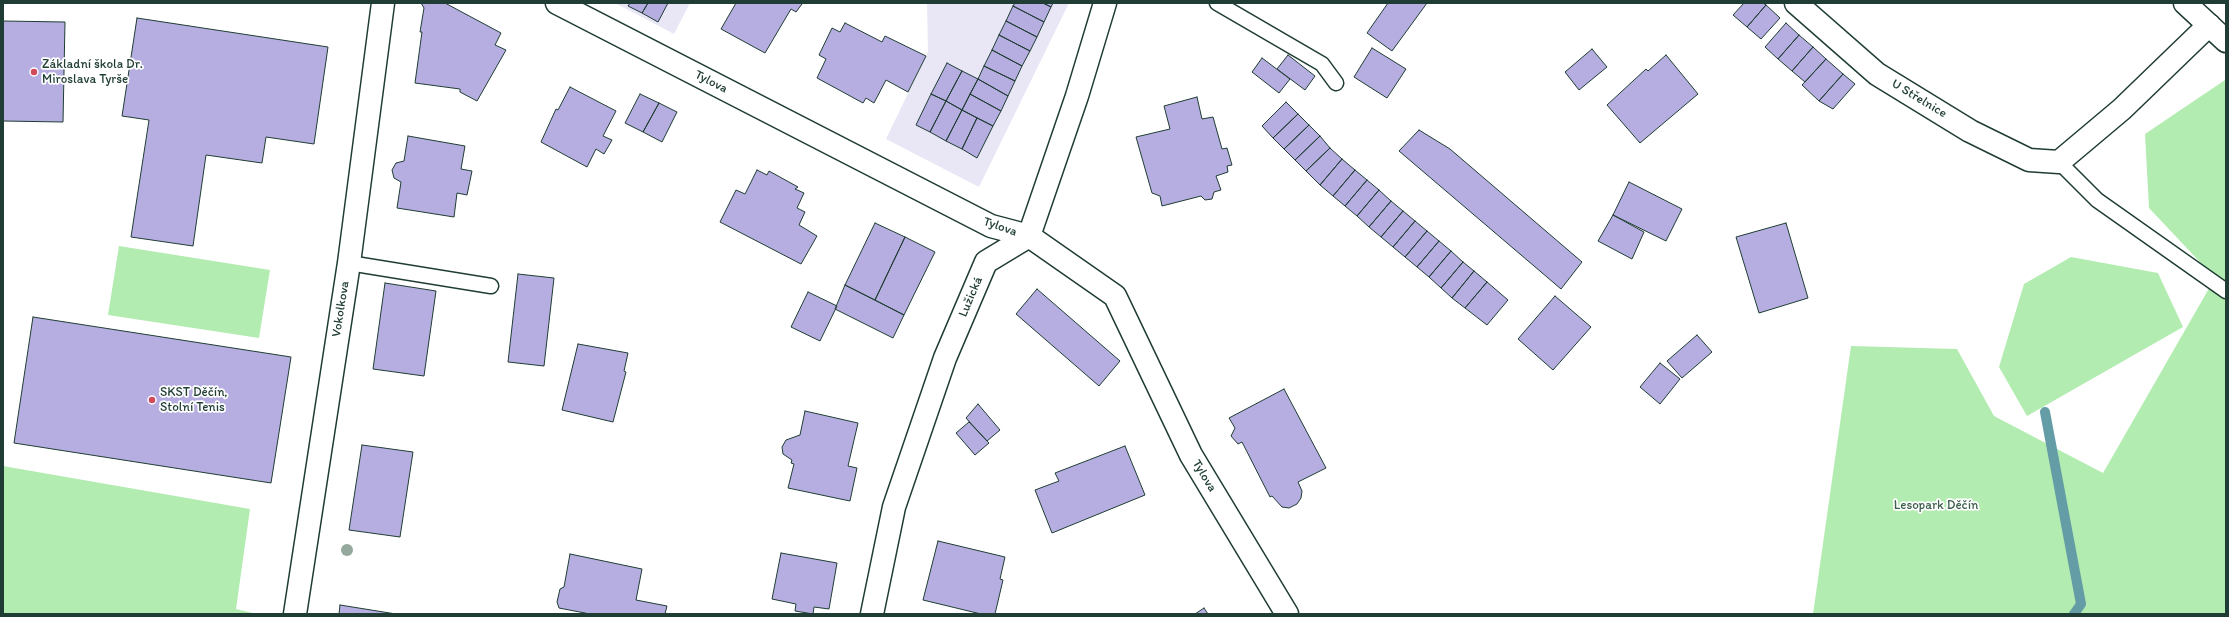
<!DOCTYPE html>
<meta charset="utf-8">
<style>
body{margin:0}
#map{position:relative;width:2229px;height:617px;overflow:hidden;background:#fff;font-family:Itim,sans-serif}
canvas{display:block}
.frame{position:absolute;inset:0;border:4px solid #1f3d34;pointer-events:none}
</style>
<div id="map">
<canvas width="2229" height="617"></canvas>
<div class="frame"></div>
</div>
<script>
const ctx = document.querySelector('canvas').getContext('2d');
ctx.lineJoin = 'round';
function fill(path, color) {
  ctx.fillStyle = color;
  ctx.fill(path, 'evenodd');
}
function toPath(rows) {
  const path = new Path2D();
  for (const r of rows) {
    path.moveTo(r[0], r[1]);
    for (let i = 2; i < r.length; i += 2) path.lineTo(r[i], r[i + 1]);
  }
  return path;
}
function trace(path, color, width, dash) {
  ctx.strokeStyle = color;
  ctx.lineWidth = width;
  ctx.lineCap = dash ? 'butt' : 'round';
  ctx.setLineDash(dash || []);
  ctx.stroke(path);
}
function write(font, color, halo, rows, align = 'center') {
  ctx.font = font + ' Itim,sans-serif';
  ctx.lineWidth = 3.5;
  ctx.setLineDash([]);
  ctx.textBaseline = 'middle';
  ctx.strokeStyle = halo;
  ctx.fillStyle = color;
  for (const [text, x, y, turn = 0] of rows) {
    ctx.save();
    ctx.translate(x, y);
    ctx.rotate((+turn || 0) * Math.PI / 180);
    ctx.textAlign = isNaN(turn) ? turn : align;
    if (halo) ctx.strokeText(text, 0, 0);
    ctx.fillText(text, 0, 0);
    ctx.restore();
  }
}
const built = toPath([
 [615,3,690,3,674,34],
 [927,3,1069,3,979,187,886,139,928,52]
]);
const green = toPath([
 [2225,80,2226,614,1813,614,1851,346,1957,349,1994,416,2103,473,2215,278,2149,208,2145,134],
 [119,246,270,270,259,338,108,315],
 [2071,257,2158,273,2183,327,2027,416,1999,367,2024,284],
 [3,466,250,509,236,609,257,614,3,614]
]);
const stream = toPath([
 [2045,412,2081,604,2074,614]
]);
const building = toPath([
 [421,3,445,3,501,33,495,45,506,50,477,101,460,92,460,89,415,83,422,32,420,32,424,8,421,3],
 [630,3,648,3,642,13,628,6,630,3],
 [648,3,668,3,658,22,642,13,648,3],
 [736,3,800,3,802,4,796,12,791,9,765,53,721,29,736,3],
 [1015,3,1043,3,1051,7,1044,22,1013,6,1015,3],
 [1043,3,1053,3,1051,7,1043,3],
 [1388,3,1427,3,1392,51,1367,33,1388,3],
 [1744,3,1763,3,1766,5,1747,27,1733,15,1744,3],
 [1766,5,1780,18,1761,39,1747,27,1766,5],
 [1013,6,1044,22,1037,37,1006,21,1013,6],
 [137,18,328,47,314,144,266,137,262,163,206,155,193,246,131,237,149,120,122,116,137,18],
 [3,21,65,22,63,122,3,121,3,21],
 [1006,21,1037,37,1030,51,999,35,1006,21],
 [845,23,882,42,885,36,926,56,908,92,886,80,874,103,866,98,863,103,817,78,826,59,819,55,832,28,840,32,845,23],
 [1786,23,1799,35,1778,59,1765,47,1786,23],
 [999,35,1030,51,1022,66,992,50,999,35],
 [1799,35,1813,47,1792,71,1778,59,1799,35],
 [1813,47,1826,59,1805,82,1792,71,1813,47],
 [1372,48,1406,69,1387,98,1354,77,1372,48],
 [1592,49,1607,67,1579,90,1565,72,1592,49],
 [992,50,1022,66,1015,81,984,66,992,50],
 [1288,55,1315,76,1305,90,1277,69,1288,55],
 [1666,55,1698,94,1640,143,1607,105,1646,69,1648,71,1666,55],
 [1262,58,1290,79,1279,93,1252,72,1262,58],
 [1826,59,1843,74,1819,101,1802,85,1826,59],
 [947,63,962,71,946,101,931,94,947,63],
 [984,66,1015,81,1008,96,978,79,984,66],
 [962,71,978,79,962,110,946,101,962,71],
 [1843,74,1855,84,1833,109,1819,101,1843,74],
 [978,79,1008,96,1001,111,970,94,978,79],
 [570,87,616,111,603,136,612,140,604,154,596,149,587,167,541,142,556,109,558,110,570,87],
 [640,94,659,103,643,132,625,123,640,94],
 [931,94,946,101,930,132,916,125,931,94],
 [970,94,1001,111,993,126,962,110,970,94],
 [1197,97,1202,119,1213,117,1222,149,1227,148,1232,165,1227,166,1228,172,1216,176,1221,190,1214,192,1212,199,1205,200,1201,196,1162,206,1160,196,1152,193,1136,137,1170,129,1164,106,1197,97],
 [946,101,962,110,946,141,930,132,946,101],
 [1286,102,1298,114,1273,138,1262,126,1286,102],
 [659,103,677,112,662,142,643,132,659,103],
 [962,110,977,118,962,149,946,141,962,110],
 [1298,114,1309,125,1284,149,1273,138,1298,114],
 [977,118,993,126,977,158,962,149,977,118],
 [1309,125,1320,136,1295,160,1284,149,1309,125],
 [1419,130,1450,149,1582,262,1561,289,1399,151,1419,130],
 [408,136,465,146,461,169,472,171,467,195,457,193,454,217,397,208,401,182,394,178,392,170,396,163,404,161,408,136],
 [1320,136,1330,148,1306,171,1295,160,1320,136],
 [1330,148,1342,159,1320,185,1306,171,1330,148],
 [1342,159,1355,170,1333,196,1320,185,1342,159],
 [757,170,767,175,769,171,798,187,795,189,804,193,797,208,805,212,799,225,817,236,801,264,720,222,736,190,745,194,757,170],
 [1355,170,1367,180,1345,206,1333,196,1355,170],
 [1367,180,1379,190,1357,216,1345,206,1367,180],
 [1629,182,1682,209,1666,241,1613,215,1629,182],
 [1379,190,1391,201,1369,227,1357,216,1379,190],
 [1391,201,1403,211,1381,237,1369,227,1391,201],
 [1403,211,1415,221,1393,247,1381,237,1403,211],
 [1613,215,1644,232,1632,259,1598,241,1613,215],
 [1415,221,1427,231,1405,257,1393,247,1415,221],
 [875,223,905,237,875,300,845,285,875,223],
 [1786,223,1808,298,1759,313,1736,237,1786,223],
 [1427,231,1439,241,1417,267,1405,257,1427,231],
 [905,237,935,252,904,315,875,300,905,237],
 [1439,241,1451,251,1429,277,1417,267,1439,241],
 [1451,251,1463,262,1441,288,1429,277,1451,251],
 [1463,262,1474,271,1452,298,1441,288,1463,262],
 [1474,271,1487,282,1465,308,1452,298,1474,271],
 [518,274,554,278,544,366,508,362,518,274],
 [1487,282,1508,300,1487,325,1465,308,1487,282],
 [385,283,436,291,424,376,373,369,385,283],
 [845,285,904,315,893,338,835,309,845,285],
 [1037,289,1120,361,1099,386,1016,314,1037,289],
 [808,292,837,306,820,341,791,327,808,292],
 [1555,296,1591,327,1553,370,1518,339,1555,296],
 [33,317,291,357,271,483,14,443,33,317],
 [1697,335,1712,352,1682,378,1667,361,1697,335],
 [578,344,628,353,624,371,626,372,613,422,562,410,578,344],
 [1660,363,1680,379,1660,404,1640,387,1660,363],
 [1284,389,1326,468,1298,482,1302,491,1301,498,1297,504,1289,508,1282,507,1272,496,1270,497,1242,442,1238,444,1231,436,1235,428,1229,418,1284,389],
 [978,404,1000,430,987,441,966,418,978,404],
 [805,411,858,423,848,466,857,468,850,501,788,488,794,464,791,463,792,460,783,454,782,447,786,440,800,435,805,411],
 [969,422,989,443,975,455,956,433,969,422],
 [362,445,413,452,400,537,349,530,362,445],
 [1125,446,1145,495,1052,533,1035,490,1059,481,1055,473,1125,446],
 [938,541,1005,557,1000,579,1003,580,995,614,981,614,923,600,938,541],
 [781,553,837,563,829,609,814,607,813,614,795,611,796,604,772,599,781,553],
 [570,554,642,569,636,600,667,606,665,614,590,614,559,608,557,602,560,589,564,587,570,554],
 [340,605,396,614,339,614,340,605],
 [1204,608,1208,614,1195,614,1204,608]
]);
const lane = toPath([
 [1217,3,1322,64,1336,83],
 [2059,162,2097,200,2226,291],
 [349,263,491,286]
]);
const street = toPath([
 [557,3,991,226,1029,236,1115,296,1191,455,1287,614],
 [1796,3,1877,74,1970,131,2029,160,2059,162,2122,109,2209,25],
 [295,614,349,263,383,3],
 [872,614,894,507,945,358,986,262,1029,236,1077,96,1105,3]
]);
const primary = toPath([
 [2185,3,2226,41]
]);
const trees = [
 [347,550]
];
const markers = [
 [34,72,4,"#d1495b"],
 [152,400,4,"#d1495b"]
];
const poiNames = [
 ["Základní škola Dr.",42,65],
 ["Miroslava Tyrše",42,80],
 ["SKST Děčín,",160,393],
 ["Stolní Tenis",160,408]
];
const streetNames = [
 ["Tylova",711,82,27],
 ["U Střelnice",1919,99,31],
 ["Tylova",1000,227,19],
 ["Lužická",971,297,-67],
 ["Vokolkova",341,309,-81],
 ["Tylova",1204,476,59]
];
const parkNames = [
 ["Lesopark Děčín",1936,506]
];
fill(built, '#e9e7f6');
fill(green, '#b3ecb0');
trace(stream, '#659da7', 10);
fill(building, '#b6aee0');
trace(building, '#1f3d34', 1);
trace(lane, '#1f3d34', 17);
trace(street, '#1f3d34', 25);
trace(primary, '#1f3d34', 25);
trace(lane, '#fff', 14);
trace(street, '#fff', 22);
trace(primary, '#fff', 22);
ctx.fillStyle = '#94a89d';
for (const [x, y] of trees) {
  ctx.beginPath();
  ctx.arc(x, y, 6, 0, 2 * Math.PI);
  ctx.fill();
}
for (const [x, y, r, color] of markers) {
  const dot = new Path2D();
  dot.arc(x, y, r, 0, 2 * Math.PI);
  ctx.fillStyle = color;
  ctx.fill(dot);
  trace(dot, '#fff', 1.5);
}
write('13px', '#1f3d34', '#fff', poiNames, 'left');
write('13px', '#1f3d34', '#fff', streetNames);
write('13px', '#3d604d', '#fff', parkNames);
</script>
